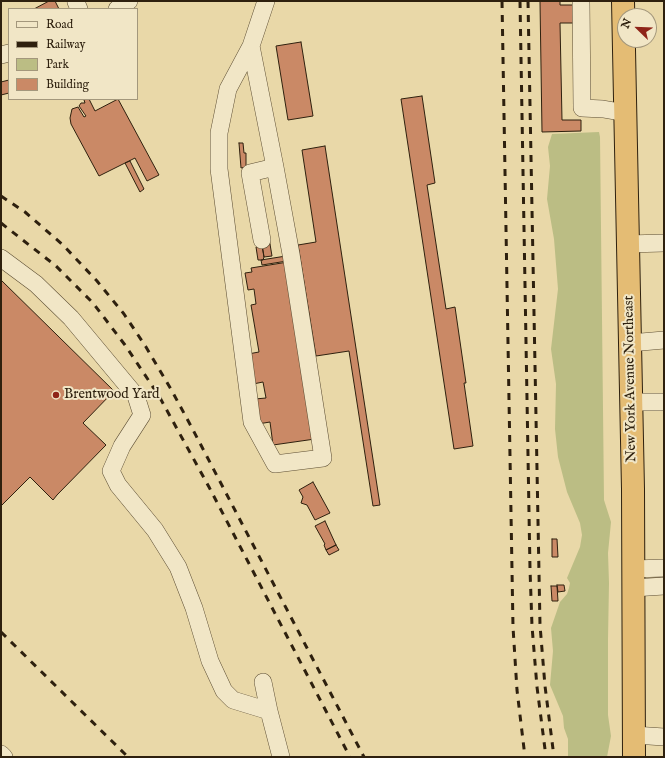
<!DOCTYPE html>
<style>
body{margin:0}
#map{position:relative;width:665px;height:758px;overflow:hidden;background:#e9d8a8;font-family:"IM FELL English",serif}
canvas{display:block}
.frame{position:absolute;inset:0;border:2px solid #2e200e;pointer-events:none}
.legend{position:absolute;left:8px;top:8px;width:130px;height:92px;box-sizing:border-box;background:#f1e6c6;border:1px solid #a3977c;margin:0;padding:5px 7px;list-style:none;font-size:12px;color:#2e200e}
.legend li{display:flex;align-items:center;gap:8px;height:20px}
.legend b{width:20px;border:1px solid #a3977c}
.north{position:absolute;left:617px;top:8px;width:40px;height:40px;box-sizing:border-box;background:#f1e6c6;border:1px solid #a3977c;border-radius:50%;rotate:293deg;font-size:11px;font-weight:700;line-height:16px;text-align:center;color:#2e200e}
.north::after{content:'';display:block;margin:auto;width:14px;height:18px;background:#8f2418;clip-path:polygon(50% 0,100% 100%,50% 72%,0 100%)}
</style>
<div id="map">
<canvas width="665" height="758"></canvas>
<div class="frame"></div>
<ul class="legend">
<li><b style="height:5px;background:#f1e6c6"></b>Road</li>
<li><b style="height:5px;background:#2e200e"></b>Railway</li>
<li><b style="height:11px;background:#bbbd84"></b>Park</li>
<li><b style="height:11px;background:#ca8966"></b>Building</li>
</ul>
<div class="north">N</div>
</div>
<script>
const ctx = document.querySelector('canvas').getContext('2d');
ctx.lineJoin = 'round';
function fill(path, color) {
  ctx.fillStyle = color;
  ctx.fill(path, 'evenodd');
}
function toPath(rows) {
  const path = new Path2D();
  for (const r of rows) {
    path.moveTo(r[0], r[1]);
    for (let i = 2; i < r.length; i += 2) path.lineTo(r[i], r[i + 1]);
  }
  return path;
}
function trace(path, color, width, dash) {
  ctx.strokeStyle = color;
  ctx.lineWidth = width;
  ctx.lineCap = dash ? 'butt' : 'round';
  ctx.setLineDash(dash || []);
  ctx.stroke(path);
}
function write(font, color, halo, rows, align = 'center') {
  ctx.font = font + ' "IM FELL English",serif';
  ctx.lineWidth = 4;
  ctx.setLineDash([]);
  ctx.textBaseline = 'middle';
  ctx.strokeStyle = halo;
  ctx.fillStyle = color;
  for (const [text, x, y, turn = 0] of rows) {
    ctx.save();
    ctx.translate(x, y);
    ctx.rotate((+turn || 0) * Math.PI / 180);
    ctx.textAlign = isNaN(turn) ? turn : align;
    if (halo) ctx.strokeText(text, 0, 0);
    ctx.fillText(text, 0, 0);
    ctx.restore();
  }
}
const green = toPath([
 [599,132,600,137,604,500,611,522,608,553,609,583,608,639,608,715,611,736,607,757,568,757,568,739,564,728,563,716,550,685,553,651,551,628,560,602,567,594,569,588,570,583,567,578,580,547,582,535,580,523,567,492,558,457,555,429,556,384,551,349,558,289,554,239,547,199,550,166,548,147,552,134]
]);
const building = toPath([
 [49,1,55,1,59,9,34,9,49,1],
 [540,1,560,1,560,5,579,5,579,23,560,23,562,120,581,120,581,131,542,132,540,1],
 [301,42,313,116,288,120,276,46,301,42],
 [9,80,9,93,1,95,1,82,9,80],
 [422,96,435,183,427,185,446,309,455,307,466,383,464,383,473,446,454,449,401,99,422,96],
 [86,99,89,99,95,111,118,99,159,175,147,181,135,158,99,176,71,124,70,118,72,109,78,107,84,117,86,116,79,106,81,103,85,103,84,100,86,99],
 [239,143,243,143,244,153,246,153,246,167,241,168,239,143],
 [325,146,380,505,373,506,349,351,316,356,298,245,316,242,302,150,325,146],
 [130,161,144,189,140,192,125,163,130,161],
 [270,244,272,256,264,257,262,245,270,244],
 [262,245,264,257,263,260,258,260,256,247,262,245],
 [286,256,287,261,262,265,261,260,286,256],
 [288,262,315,439,273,445,270,422,258,424,255,399,266,398,263,382,253,384,248,354,259,352,251,305,256,304,254,289,248,290,245,273,252,272,251,268,288,262],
 [1,280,114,391,83,423,106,445,57,495,53,500,30,477,1,506,1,280],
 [313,482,330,513,315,520,307,505,301,503,303,497,299,490,313,482],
 [325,521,336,545,326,550,324,545,325,544,315,526,325,521],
 [552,539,557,539,558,557,552,557,552,539],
 [336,545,339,550,329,555,326,550,336,545],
 [557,585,564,585,565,591,558,592,557,585],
 [551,586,557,586,558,601,552,601,551,586]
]);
const minor = toPath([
 [77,1,76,2,79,9],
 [581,1,582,108,603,109,626,113],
 [117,9,129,1],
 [251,46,275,167,291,254,323,458,275,464,252,422,219,169,219,133,228,89,251,46,266,1],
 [1,55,9,53],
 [262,240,250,173,275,167],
 [628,244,664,243],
 [1,258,36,284,71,318,136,396,142,415,122,446,111,471,118,485,155,530,178,567,194,608,210,661,224,691,233,700,269,711],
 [630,343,664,340],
 [631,402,664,402],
 [634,569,664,568],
 [633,588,664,586],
 [263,682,269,711,281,757],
 [634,735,664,737],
 [1,754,4,757]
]);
const highway = toPath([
 [623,1,633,489,634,757]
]);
const rail = toPath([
 [502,1,513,627,517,690,525,757],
 [520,1,530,569,532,626,537,687,546,757],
 [528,1,540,625,545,686,554,757],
 [1,196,25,212,63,245,97,281,124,314,146,347,172,391,192,428,364,757],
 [1,223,56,266,93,303,125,345,159,396,209,487,350,757],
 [1,632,128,757]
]);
const markers = [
 [56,395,4,"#8f2418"]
];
const streetNames = [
 ["New York Avenue Northeast",631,379,-91]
];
const poiNames = [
 ["Brentwood Yard",64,395]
];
fill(green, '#bbbd84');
fill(building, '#ca8966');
trace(building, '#2e200e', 1);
trace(minor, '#5d4e34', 18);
trace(highway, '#2e200e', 24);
trace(minor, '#f1e6c6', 17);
trace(highway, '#e4bc74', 22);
trace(rail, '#2e200e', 3, [7, 7]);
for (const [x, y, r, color] of markers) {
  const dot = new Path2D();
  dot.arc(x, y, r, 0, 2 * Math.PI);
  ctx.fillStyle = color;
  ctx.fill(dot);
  trace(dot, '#f1e6c6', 1.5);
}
write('14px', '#2e200e', '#f1e6c6', streetNames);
write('14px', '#2e200e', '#f1e6c6', poiNames, 'left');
</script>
